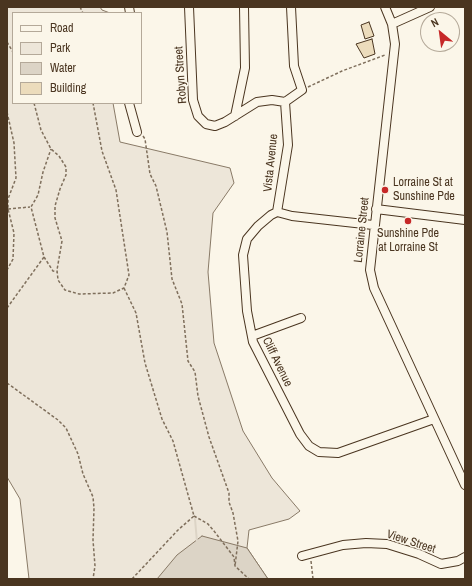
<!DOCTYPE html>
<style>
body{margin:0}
#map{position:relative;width:472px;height:586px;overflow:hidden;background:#fbf6e9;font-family:"Archivo Narrow",sans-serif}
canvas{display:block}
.frame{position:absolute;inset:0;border:8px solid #4a3520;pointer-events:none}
.legend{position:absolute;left:12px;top:12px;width:130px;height:92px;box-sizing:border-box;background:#fbf6e9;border:1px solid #b4a999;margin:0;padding:5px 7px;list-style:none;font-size:12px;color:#4a3520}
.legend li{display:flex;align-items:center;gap:8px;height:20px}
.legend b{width:20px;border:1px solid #b4a999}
.north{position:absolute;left:420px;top:12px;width:40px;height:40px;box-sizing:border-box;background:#fbf6e9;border:1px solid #b4a999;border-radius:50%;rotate:331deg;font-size:11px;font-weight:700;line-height:16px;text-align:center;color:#4a3520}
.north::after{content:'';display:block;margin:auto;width:14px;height:18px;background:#c62828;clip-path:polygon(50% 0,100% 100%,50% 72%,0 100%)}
</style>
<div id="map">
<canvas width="472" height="586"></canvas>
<div class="frame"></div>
<ul class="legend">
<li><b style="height:5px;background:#fbf6e9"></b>Road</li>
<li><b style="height:11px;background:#ede6d9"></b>Park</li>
<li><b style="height:11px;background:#dcd4c6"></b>Water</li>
<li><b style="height:11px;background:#ecdcbc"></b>Building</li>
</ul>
<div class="north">N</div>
</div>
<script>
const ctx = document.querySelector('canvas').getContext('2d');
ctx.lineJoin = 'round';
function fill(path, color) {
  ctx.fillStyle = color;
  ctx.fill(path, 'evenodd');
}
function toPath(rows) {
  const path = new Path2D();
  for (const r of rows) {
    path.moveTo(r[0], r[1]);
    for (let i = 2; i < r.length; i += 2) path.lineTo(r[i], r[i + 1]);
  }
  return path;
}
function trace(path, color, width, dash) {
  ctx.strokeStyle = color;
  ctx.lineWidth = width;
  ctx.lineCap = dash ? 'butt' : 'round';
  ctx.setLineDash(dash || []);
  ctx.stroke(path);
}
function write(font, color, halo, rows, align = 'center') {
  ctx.font = font + ' "Archivo Narrow",sans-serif';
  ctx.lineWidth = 3;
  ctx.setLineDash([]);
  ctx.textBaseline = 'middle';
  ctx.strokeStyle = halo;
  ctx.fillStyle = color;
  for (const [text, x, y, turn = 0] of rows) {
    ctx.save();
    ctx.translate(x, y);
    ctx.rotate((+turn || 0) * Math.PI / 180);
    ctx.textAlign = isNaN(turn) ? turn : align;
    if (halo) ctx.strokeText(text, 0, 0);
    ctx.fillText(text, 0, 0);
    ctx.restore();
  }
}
const green = toPath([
 [7,7,100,7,102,10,110,13,13,13,13,103,113,103,120,142,230,168,234,183,213,213,208,272,214,343,243,431,272,478,300,511,289,519,249,530,247,548,268,579,29,579,20,499,7,477,7,7]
]);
const water = toPath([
 [202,536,247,548,268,579,157,579,177,555,202,536]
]);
const stream = toPath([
 [195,519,197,542]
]);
const building = toPath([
 [369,22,374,36,365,39,361,25,369,22],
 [372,39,375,54,364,58,356,44,372,39]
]);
const path = toPath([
 [80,7,83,13],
 [7,42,13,52],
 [308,87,342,71,385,55],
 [34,103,41,130,51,149,59,156,66,167,66,175,60,189,55,206,55,218,62,241,57,270,58,280,65,290,79,294,113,293,124,288,129,275,116,190,102,151,93,103],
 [7,112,14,143,16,178,8,199,8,209,14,233,13,259,7,270],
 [143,136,145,139,150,174,156,186,167,232,172,279,182,304,188,361,195,372,198,396,209,437,229,493,229,502,233,513,238,541,235,566],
 [8,209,30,207],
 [44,257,53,271,57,272],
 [124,288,136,313,145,363,162,419,173,441,194,516,178,530,132,579],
 [7,308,44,257,31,207,38,195,43,172,51,149],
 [7,383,58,420,66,428,78,454,83,474,93,497,94,508,93,540,95,566,93,579],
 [194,516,208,524,214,531,234,557,235,566,249,579],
 [311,561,313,579]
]);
const minor = toPath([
 [129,7,130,13],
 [189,7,193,100,198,116,206,124,215,126,225,122,257,102,272,100,285,102],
 [385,7,392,24,395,44,370,270,374,288,465,485],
 [392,24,430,7],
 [129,103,137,132],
 [235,116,245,68,244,7],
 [376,209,465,220],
 [277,212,288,145,285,102,302,90,294,66,291,7],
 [373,225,292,216,277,212,271,215,258,226,247,239,243,255,247,311,253,342,300,434,309,446,319,452,338,453,434,419],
 [252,336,301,318],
 [302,556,343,545,366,543,387,544,419,554,441,564,458,561,465,557]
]);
const markers = [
 [385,190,4,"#c62828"],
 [408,221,4,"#c62828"]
];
const streetNames = [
 ["Robyn Street",181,75,-94],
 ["Vista Avenue",271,163,-84],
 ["Lorraine Street",362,230,-84],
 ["Cliff Avenue",277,362,64],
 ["View Street",411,542,18]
];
const poiNames = [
 ["Lorraine St at",393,183],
 ["Sunshine Pde",393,197],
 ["Sunshine Pde",408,234,"center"],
 ["at Lorraine St",408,248,"center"]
];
fill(green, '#ede6d9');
trace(green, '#887966', 1);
fill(water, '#dcd4c6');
trace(water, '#887966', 1);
trace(stream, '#dcd4c6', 2);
fill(building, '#ecdcbc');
trace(building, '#4a3520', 1);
trace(minor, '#4a3520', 10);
trace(path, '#7f6f5c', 1.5, [3, 2]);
trace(minor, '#fbf6e9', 8);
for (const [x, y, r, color] of markers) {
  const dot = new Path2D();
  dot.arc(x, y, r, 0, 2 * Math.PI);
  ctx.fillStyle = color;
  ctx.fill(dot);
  trace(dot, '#fbf6e9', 1.5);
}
write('12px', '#4a3520', '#fbf6e9', streetNames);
write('12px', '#4a3520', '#fbf6e9', poiNames, 'left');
</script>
